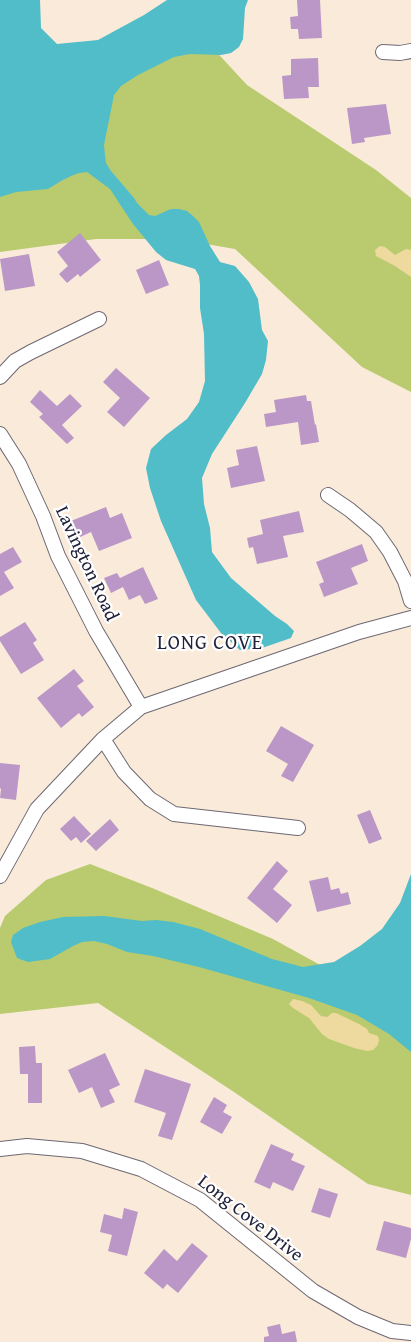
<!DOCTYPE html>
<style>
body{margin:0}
canvas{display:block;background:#f9ead9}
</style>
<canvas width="411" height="1342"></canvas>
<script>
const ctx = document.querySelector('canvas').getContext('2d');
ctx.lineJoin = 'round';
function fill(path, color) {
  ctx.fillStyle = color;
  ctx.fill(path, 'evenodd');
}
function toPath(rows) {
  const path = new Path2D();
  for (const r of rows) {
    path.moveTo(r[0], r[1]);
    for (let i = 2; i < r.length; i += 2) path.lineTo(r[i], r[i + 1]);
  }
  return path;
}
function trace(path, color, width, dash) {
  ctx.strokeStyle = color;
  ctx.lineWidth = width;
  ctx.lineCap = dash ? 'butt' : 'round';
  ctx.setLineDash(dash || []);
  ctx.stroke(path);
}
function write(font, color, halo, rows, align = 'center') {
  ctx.font = font + ' "Gentium Book Plus",serif';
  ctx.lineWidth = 4.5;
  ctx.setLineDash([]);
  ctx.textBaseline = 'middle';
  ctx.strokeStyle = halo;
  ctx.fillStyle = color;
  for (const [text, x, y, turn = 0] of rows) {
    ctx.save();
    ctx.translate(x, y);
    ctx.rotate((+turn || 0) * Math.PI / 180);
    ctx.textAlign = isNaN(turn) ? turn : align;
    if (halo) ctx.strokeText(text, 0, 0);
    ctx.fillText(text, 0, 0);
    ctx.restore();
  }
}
const green = toPath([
 [198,32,247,85,376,170,411,198,411,392,362,367,235,249,177,239,96,239,0,252,0,139],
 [90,864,152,888,273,939,411,1015,411,1195,368,1184,234,1092,98,1003,0,1014,0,928,5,916,46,880]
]);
const sand = toPath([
 [380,246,385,247,395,255,406,249,411,250,411,277,395,266,376,256,375,250],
 [293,999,302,1001,311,1005,321,1016,327,1017,332,1013,336,1013,359,1024,367,1029,369,1033,378,1036,379,1041,377,1046,373,1050,367,1051,354,1048,329,1039,322,1034,309,1018,293,1008,289,1004]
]);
const water = toPath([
 [0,0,40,0,41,28,57,44,98,40,144,15,167,0,248,0,245,8,243,39,239,47,231,53,221,55,190,54,174,57,138,75,121,86,114,95,104,145,105,155,106,163,111,171,134,198,137,203,149,215,155,216,171,209,179,209,187,211,193,216,199,222,210,246,220,262,235,266,249,282,258,299,262,330,268,341,266,360,262,374,245,403,212,454,202,478,204,504,210,528,212,552,231,578,275,616,287,624,294,631,291,638,262,648,240,650,221,633,196,600,161,521,150,488,146,468,151,449,166,435,187,419,199,402,205,381,204,334,200,308,200,285,199,276,195,269,166,260,156,252,133,224,110,189,87,172,79,173,71,176,61,181,48,189,16,192,0,197],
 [411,874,411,1052,389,1034,357,1015,309,998,199,967,153,956,127,952,107,944,94,941,82,942,73,946,50,959,28,962,17,958,11,942,13,935,23,928,40,922,63,917,104,916,142,921,156,920,173,922,200,929,272,959,303,967,334,962,360,946,382,929,400,903]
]);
const building = toPath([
 [297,0,320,0,322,38,299,39,298,29,291,29,290,17,298,16],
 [318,58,319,87,308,87,309,98,284,99,282,76,291,75,291,59],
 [386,104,391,134,364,138,365,142,352,144,347,108],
 [80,233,101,260,80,277,78,274,67,283,59,274,68,266,57,252],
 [29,254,35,286,5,291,0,259],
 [159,260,169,285,146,294,136,270],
 [116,368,150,398,124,427,107,412,120,398,103,382],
 [40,390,57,406,70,394,82,406,62,425,74,438,67,444,39,417,43,414,30,402],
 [306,395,307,401,311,401,315,425,316,424,319,442,301,445,298,422,266,427,264,414,276,412,274,400],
 [257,446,265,481,231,488,227,468,239,465,236,450],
 [106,507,110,518,122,513,132,538,99,551,91,532,78,538,71,521],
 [299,511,304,532,283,536,288,557,257,564,253,547,249,548,247,538,263,534,260,520],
 [362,544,368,561,351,568,358,584,324,597,319,584,324,582,316,562],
 [13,547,22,562,4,572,14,588,0,596,0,554],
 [143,567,158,599,145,604,140,595,129,600,123,587,111,593,104,578,117,573,120,578],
 [25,622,37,640,33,643,44,660,21,674,0,641,0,637],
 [74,669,84,681,77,686,94,707,82,717,79,713,61,728,37,698],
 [281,726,314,745,293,782,281,776,288,764,266,751],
 [0,763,20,765,16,800,0,798,1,789,0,788],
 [370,810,382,839,369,844,357,815],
 [74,816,91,834,81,843,76,837,71,841,60,829],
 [110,819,119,830,96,851,86,841],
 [277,861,288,871,273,889,292,905,277,923,247,898],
 [328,877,331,890,339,888,341,894,348,892,351,904,317,912,309,881],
 [35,1046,36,1063,42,1063,42,1103,28,1103,28,1074,20,1074,19,1047],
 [105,1053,120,1085,109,1090,115,1102,101,1108,92,1087,79,1093,68,1070],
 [145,1069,191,1084,172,1140,158,1136,166,1113,134,1102],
 [214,1097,227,1105,223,1112,232,1117,222,1134,200,1122],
 [271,1144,294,1154,291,1160,305,1166,293,1191,273,1182,270,1189,254,1182],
 [319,1188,338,1194,330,1218,311,1212],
 [124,1208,138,1212,127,1256,108,1251,112,1235,100,1232,104,1214,122,1219],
 [384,1221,411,1228,411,1239,406,1258,376,1250],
 [192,1243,208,1256,178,1293,167,1284,163,1289,144,1273,164,1249,177,1261],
 [280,1324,282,1334,295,1331,297,1342,264,1342,264,1337,269,1336,267,1327]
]);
const minor = toPath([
 [383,52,400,53,411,51],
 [0,377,15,361,31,352,99,319],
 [0,434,19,464,43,516,58,556,96,631,141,707],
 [328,495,350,510,376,532,390,552,405,581,411,601],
 [103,739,124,772,150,799,174,814,298,828],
 [0,876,37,809,103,739,141,707,359,632,411,618],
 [0,1149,27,1146,82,1151,141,1169,200,1200,313,1291,358,1317,392,1331,411,1333]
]);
const streetNames = [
 ["Lavington Road",86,564,65],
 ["Long Cove Drive",250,1219,38]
];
const neighbourhoodNames = [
 ["LONG COVE",210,644]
];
fill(green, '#b9cb6e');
fill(sand, '#eeda9e');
fill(water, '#50bdc8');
fill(building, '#bb97c8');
trace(minor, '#6d6872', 16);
trace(minor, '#fff', 14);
write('19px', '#22223b', '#fff', streetNames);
ctx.letterSpacing = '1px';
write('20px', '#22223b', '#fff', neighbourhoodNames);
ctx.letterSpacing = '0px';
</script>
